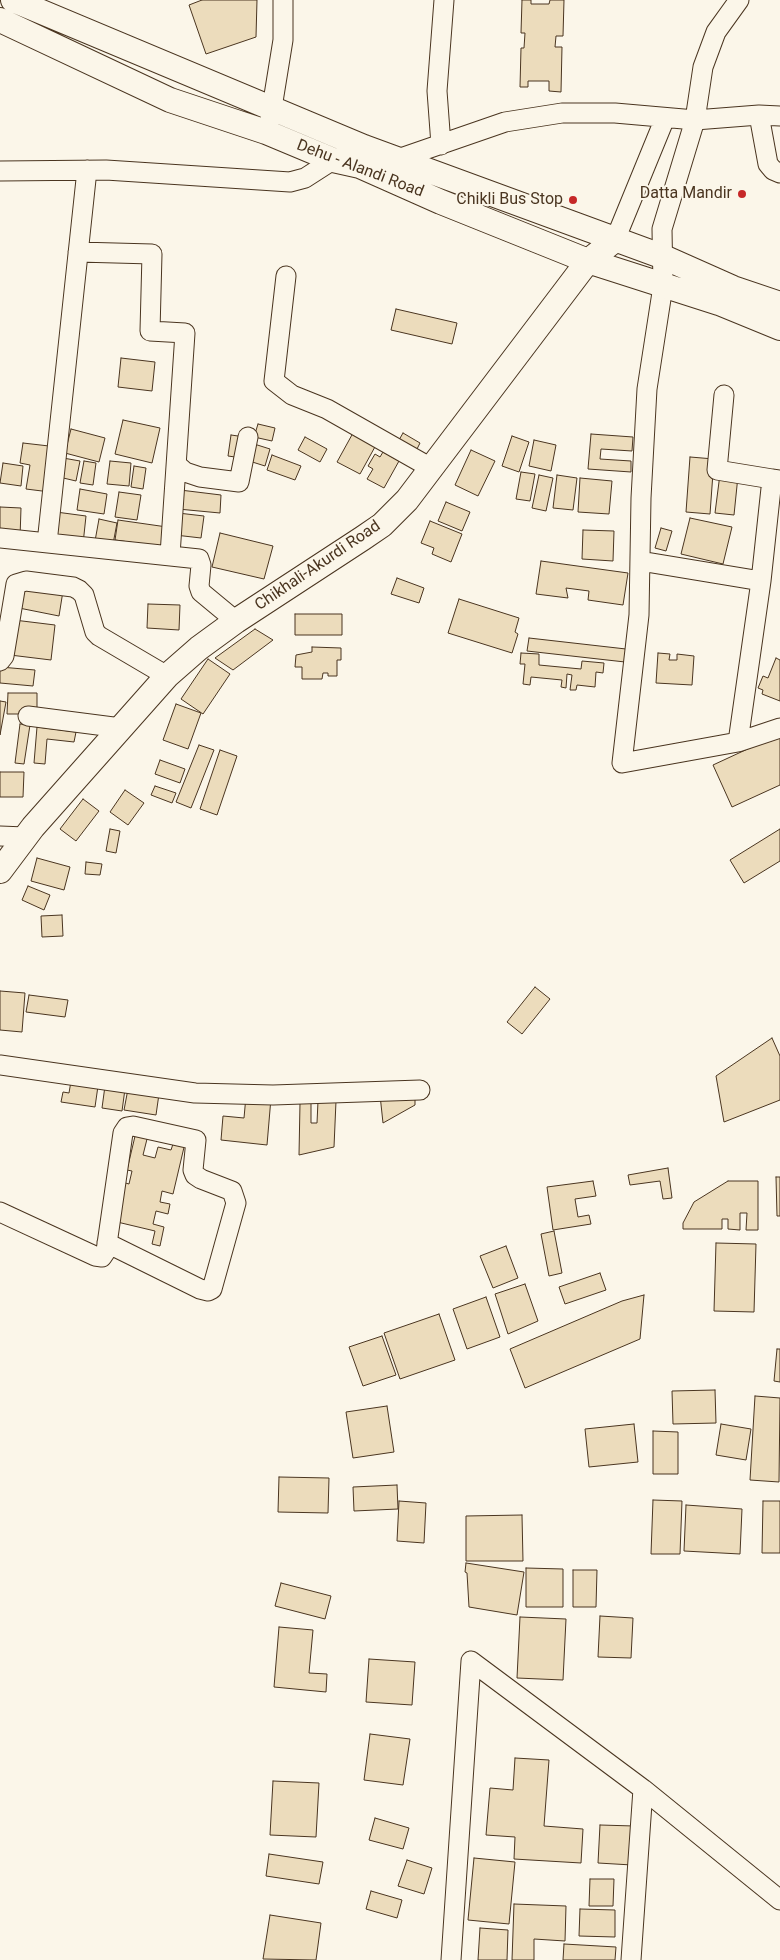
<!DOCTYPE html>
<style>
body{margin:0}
canvas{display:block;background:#fbf6e9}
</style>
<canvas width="780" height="1960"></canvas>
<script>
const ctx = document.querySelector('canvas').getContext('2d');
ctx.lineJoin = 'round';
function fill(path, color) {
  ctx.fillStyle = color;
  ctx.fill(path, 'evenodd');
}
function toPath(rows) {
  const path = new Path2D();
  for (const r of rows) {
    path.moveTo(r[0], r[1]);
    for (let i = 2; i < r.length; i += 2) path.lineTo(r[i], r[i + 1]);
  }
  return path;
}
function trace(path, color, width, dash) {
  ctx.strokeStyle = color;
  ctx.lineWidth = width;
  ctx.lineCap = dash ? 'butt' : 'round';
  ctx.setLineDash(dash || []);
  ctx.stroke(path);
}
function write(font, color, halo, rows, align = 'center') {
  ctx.font = font + ' Roboto,sans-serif';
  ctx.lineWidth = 4;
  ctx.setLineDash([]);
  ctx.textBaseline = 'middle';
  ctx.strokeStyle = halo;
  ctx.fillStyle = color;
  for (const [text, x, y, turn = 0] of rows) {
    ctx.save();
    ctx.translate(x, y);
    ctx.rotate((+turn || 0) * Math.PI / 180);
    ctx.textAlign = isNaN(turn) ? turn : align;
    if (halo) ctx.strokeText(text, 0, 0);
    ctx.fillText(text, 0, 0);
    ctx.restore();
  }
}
const building = toPath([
 [202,0,257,0,256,37,206,54,189,5,202,0],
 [522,0,531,0,531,4,549,4,550,0,564,0,563,36,556,36,555,47,562,47,561,92,549,91,549,81,528,81,528,87,520,87,521,48,524,48,525,33,521,33,522,0],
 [396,309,457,323,452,344,391,330,396,309],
 [121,358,155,362,152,391,118,387,121,358],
 [123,420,160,428,152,463,115,454,123,420],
 [258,424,275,428,272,441,254,437,258,424],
 [71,429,105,438,99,462,65,453,71,429],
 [353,433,376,445,360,474,337,462,353,433],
 [403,433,420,443,413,457,395,447,403,433],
 [591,434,633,437,632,451,601,449,600,459,631,461,631,472,588,469,591,434],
 [231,435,245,437,242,458,228,456,231,435],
 [512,436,529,442,519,472,502,466,512,436],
 [305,437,327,449,320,462,298,450,305,437],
 [534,440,556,445,551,471,529,466,534,440],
 [23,443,49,446,50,492,26,489,30,465,20,463,23,443],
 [251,443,270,449,265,466,246,460,251,443],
 [471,450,495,461,478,496,455,485,471,450],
 [383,452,399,461,384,488,367,479,373,469,368,466,375,454,380,457,383,452],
 [272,455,301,466,295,480,267,470,272,455],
 [690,457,714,459,710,514,686,512,690,457],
 [63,458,80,461,76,481,59,477,63,458],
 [84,461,96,463,93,485,80,483,84,461],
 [110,461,131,463,129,486,107,484,110,461],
 [3,463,23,466,21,486,0,483,3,463],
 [134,466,146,468,143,489,131,487,134,466],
 [521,472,535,474,530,501,516,499,521,472],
 [720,474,738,476,734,515,715,513,720,474],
 [539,475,553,478,546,511,532,508,539,475],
 [557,475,577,478,573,510,553,508,557,475],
 [580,478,612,481,609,514,578,512,580,478],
 [80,489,107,494,104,514,77,510,80,489],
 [180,490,221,495,220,513,178,509,180,490],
 [119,492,141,495,137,520,115,517,119,492],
 [446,502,470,512,462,531,438,521,446,502],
 [0,507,21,508,20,538,0,537,0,507],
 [56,512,86,516,83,544,53,540,56,512],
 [178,513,204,516,201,538,175,535,178,513],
 [690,518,732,527,723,564,681,554,690,518],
 [99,519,117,523,113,544,95,541,99,519],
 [118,520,167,527,164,547,115,540,118,520],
 [430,521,462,534,451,562,432,554,434,548,421,543,430,521],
 [661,528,672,531,666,551,655,548,661,528],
 [583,530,614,531,613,561,582,559,583,530],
 [220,533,273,546,264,579,212,567,220,533],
 [541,561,628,573,623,605,588,600,589,591,566,588,568,598,536,594,541,561],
 [397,578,424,588,419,603,391,594,397,578],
 [24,584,63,591,59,616,19,608,24,584],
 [459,599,519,618,515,632,518,634,512,653,448,633,459,599],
 [148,604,180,605,179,630,147,628,148,604],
 [295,614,342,614,342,635,295,635,295,614],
 [14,620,55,625,51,660,10,655,14,620],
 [255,629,273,640,233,670,215,658,255,629],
 [529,638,626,649,625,662,527,651,529,638],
 [312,647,341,648,341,660,337,660,337,676,328,676,328,673,323,673,322,679,302,679,302,667,295,667,296,655,312,652,312,647],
 [521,653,539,654,539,665,581,669,582,661,604,663,603,673,596,672,595,687,577,685,576,690,570,690,572,675,567,674,566,688,561,687,562,680,531,677,530,685,523,684,525,664,520,664,521,653],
 [658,653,670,654,669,660,677,660,677,654,694,656,692,685,656,683,658,653],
 [776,658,780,660,780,701,762,694,763,690,758,688,763,676,768,678,776,658],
 [208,659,230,674,203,714,181,699,208,659],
 [0,667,35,670,33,686,0,683,0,667],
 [8,693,37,693,37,714,7,714,8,693],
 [0,701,6,702,0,735,0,701],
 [176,704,201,713,188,749,163,740,176,704],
 [20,724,30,725,24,764,15,763,20,724],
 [37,727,76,732,74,742,47,739,45,764,34,763,37,727],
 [780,734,780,785,732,807,713,765,780,734],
 [199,745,214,750,191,808,176,802,199,745],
 [220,750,237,756,217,815,200,809,220,750],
 [160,760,185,769,180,783,155,774,160,760],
 [0,772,24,772,23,797,0,797,0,772],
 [155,786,176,793,172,803,151,795,155,786],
 [125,790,144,803,128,825,110,812,125,790],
 [83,799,99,811,76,841,60,829,83,799],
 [110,829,120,831,116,853,106,851,110,829],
 [780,829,780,861,744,883,730,860,780,829],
 [37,858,70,867,64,890,31,881,37,858],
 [86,862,102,864,100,875,85,874,86,862],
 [28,886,50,895,44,910,22,900,28,886],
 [62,915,63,936,42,937,41,916,62,915],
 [535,987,550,999,522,1034,507,1022,535,987],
 [0,991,25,993,22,1032,0,1030,0,991],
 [29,995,68,1000,65,1017,26,1012,29,995],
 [772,1038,780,1056,780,1100,724,1122,716,1076,772,1038],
 [71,1081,98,1086,95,1107,61,1102,63,1092,69,1093,71,1081],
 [105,1086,125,1089,122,1111,102,1108,105,1086],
 [128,1089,159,1094,156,1115,124,1110,128,1089],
 [415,1092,415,1105,383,1123,380,1095,415,1092],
 [246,1096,271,1098,267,1145,221,1140,223,1116,244,1118,246,1096],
 [318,1101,336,1101,334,1147,299,1155,300,1103,311,1103,311,1123,317,1123,318,1101],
 [136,1132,148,1135,143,1155,155,1158,158,1147,171,1150,174,1141,185,1143,173,1194,162,1191,160,1202,170,1204,168,1214,156,1211,153,1224,164,1227,160,1246,152,1244,155,1231,113,1221,122,1182,129,1184,132,1171,127,1170,136,1132],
 [668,1168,672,1198,663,1199,660,1181,630,1185,628,1175,668,1168],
 [776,1177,780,1177,780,1216,777,1216,776,1177],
 [593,1181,596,1196,575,1199,578,1217,589,1215,591,1224,553,1230,547,1187,593,1181],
 [728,1181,758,1181,758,1230,746,1230,747,1213,740,1213,740,1230,728,1229,728,1219,722,1219,722,1229,683,1229,683,1223,694,1202,728,1181],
 [554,1231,562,1273,549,1276,541,1234,554,1231],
 [716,1243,756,1244,754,1312,714,1311,716,1243],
 [506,1246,518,1278,493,1288,480,1256,506,1246],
 [600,1273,606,1290,565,1304,559,1287,600,1273],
 [525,1284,538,1321,508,1334,495,1294,525,1284],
 [644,1295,640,1339,525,1388,510,1349,622,1301,644,1295],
 [486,1297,500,1337,467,1349,453,1309,486,1297],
 [439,1314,455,1360,400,1379,384,1333,439,1314],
 [382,1336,396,1375,363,1386,349,1347,382,1336],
 [777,1349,780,1349,780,1382,774,1381,777,1349],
 [715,1390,716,1423,673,1424,672,1391,715,1390],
 [755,1396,780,1398,779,1482,750,1480,755,1396],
 [387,1406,394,1452,353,1458,346,1412,387,1406],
 [634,1424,638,1462,589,1467,585,1429,634,1424],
 [721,1424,751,1429,746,1460,716,1455,721,1424],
 [653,1431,678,1432,678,1474,653,1474,653,1431],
 [279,1477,329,1478,328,1513,278,1512,279,1477],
 [397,1485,398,1509,354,1511,353,1487,397,1485],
 [653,1500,682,1501,680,1554,651,1554,653,1500],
 [399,1501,426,1503,424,1543,397,1541,399,1501],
 [763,1501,780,1501,780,1553,762,1553,763,1501],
 [686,1505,742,1509,740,1554,684,1551,686,1505],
 [522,1515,523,1561,466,1561,466,1516,522,1515],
 [466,1563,524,1572,517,1615,469,1607,467,1573,465,1572,466,1563],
 [526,1568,563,1569,563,1607,526,1607,526,1568],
 [573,1570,597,1570,596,1607,573,1607,573,1570],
 [281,1583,331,1596,325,1619,275,1606,281,1583],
 [600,1616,633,1618,631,1658,598,1657,600,1616],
 [520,1617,566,1619,563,1680,517,1678,520,1617],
 [279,1627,313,1630,309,1673,327,1674,326,1692,274,1687,279,1627],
 [369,1659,415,1662,412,1705,366,1702,369,1659],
 [370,1734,410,1739,403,1785,364,1780,370,1734],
 [515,1758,549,1760,544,1826,583,1829,581,1863,514,1859,515,1837,486,1835,490,1788,513,1790,515,1758],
 [273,1781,319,1783,316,1837,270,1835,273,1781],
 [375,1818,409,1828,403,1849,369,1840,375,1818],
 [600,1825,634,1826,632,1865,598,1863,600,1825],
 [269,1854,323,1862,319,1884,266,1876,269,1854],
 [474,1858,515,1862,509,1924,468,1920,474,1858],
 [407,1860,432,1868,424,1894,398,1886,407,1860],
 [590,1879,614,1879,613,1906,589,1906,590,1879],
 [371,1891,402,1900,397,1918,366,1909,371,1891],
 [514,1904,566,1906,565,1941,534,1939,534,1960,512,1960,514,1904],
 [580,1909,615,1910,615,1937,579,1936,580,1909],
 [270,1915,321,1923,316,1960,263,1959,270,1915],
 [480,1928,508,1930,507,1960,478,1960,480,1928],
 [564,1944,616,1947,615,1960,563,1960,564,1944]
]);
const minor = toPath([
 [759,115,768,164,773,170,780,173],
 [270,120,283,40,283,0],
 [441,145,437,91,444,0],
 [398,159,505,122,562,113,615,113,695,120,759,115,780,116],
 [0,171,106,170,290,182,305,178,333,160],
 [615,240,665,118],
 [78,252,152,254,150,331,185,333,170,555],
 [286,276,274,381,292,395,327,409,431,468],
 [724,395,717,470,772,479],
 [177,465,185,472,200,477,239,482,248,437],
 [780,480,772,479,761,581,738,742,780,728],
 [0,538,199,559,201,565,199,586,201,592,236,621],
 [47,543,87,170],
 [640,561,761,581],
 [0,661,4,656,16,584,26,581,73,587,79,590,84,595,95,632,99,636,167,676],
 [28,716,121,728],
 [738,742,622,763,639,615,641,498,647,389,663,286,662,229,695,120,703,67,716,32,739,0],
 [0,836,25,837],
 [0,1065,195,1093,273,1095,420,1090],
 [0,1212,95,1256,102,1257,106,1251,123,1133,127,1127,133,1126,196,1140,193,1170,195,1175,201,1179,232,1191,236,1203,212,1289,208,1291,200,1289,107,1243],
 [471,1661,643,1789,780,1900],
 [451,1960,471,1661],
 [631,1960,643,1789]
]);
const major = toPath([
 [13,0,364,147,661,256,733,288,780,304],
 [0,20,170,100,266,132,333,160,360,166,441,202,588,261,719,303,780,328],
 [0,871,33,827,167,676,199,648,236,621,363,538,382,525,407,500,588,261,615,240]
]);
const markers = [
 [742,194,5,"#c62828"],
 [573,200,5,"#c62828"]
];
const streetNames = [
 ["Dehu - Alandi Road",360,169,21],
 ["Chikhali-Akurdi Road",318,566,-34]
];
const poiNames = [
 ["Datta Mandir",732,194],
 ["Chikli Bus Stop",563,200]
];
fill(building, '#ecdcbc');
trace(building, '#4a3520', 1);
trace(minor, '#4a3520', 21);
trace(major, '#4a3520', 26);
trace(minor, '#fbf6e9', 19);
trace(major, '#fbf6e9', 24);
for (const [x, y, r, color] of markers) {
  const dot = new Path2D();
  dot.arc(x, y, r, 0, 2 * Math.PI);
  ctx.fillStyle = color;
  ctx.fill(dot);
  trace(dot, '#fbf6e9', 2);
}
write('16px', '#4a3520', '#fbf6e9', streetNames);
write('16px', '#4a3520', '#fbf6e9', poiNames, 'right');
</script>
